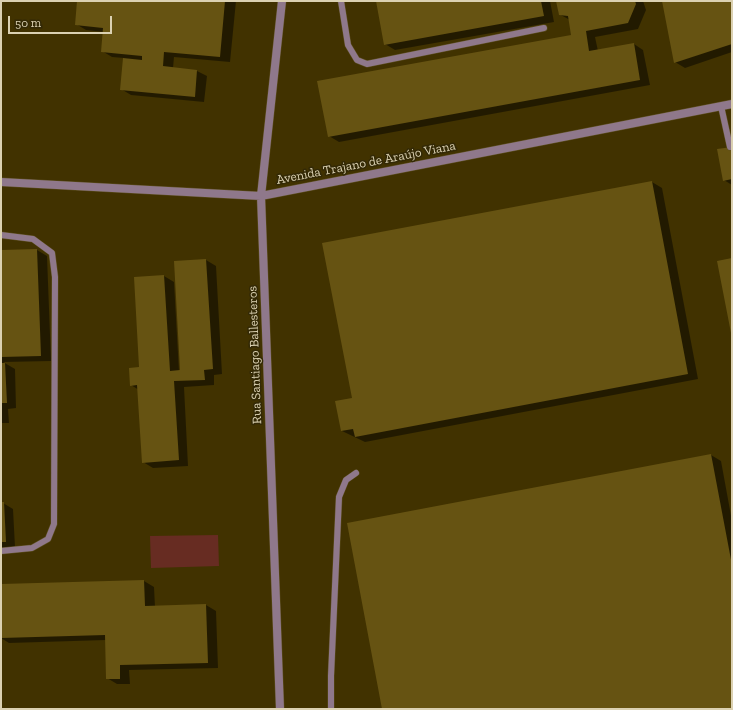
<!DOCTYPE html>
<meta charset="utf-8">
<style>
body{margin:0}
#map{position:relative;width:733px;height:710px;overflow:hidden;background:#413200;font-family:"Zilla Slab",serif}
canvas{display:block}
.frame{position:absolute;inset:0;border:2px solid #dbd1b2;pointer-events:none}
.scale{position:absolute;left:8px;top:16px;width:104px;height:18px;box-sizing:border-box;border:2px solid #dbd1b2;border-top:0;padding-left:5px;font-size:12px;line-height:14px;white-space:nowrap;color:#dbd1b2;-webkit-text-stroke:3px #332906;paint-order:stroke}
</style>
<div id="map">
<canvas width="733" height="710"></canvas>
<div class="frame"></div>
<div class="scale">50 m</div>
</div>
<script>
const ctx = document.querySelector('canvas').getContext('2d');
ctx.lineJoin = 'round';
function fill(path, color) {
  ctx.fillStyle = color;
  ctx.fill(path, 'evenodd');
}
function toPath(rows) {
  const path = new Path2D();
  for (const r of rows) {
    path.moveTo(r[0], r[1]);
    for (let i = 2; i < r.length; i += 2) path.lineTo(r[i], r[i + 1]);
  }
  return path;
}
function trace(path, color, width, dash) {
  ctx.strokeStyle = color;
  ctx.lineWidth = width;
  ctx.lineCap = dash ? 'butt' : 'round';
  ctx.setLineDash(dash || []);
  ctx.stroke(path);
}
function write(font, color, halo, rows, align = 'center') {
  ctx.font = font + ' "Zilla Slab",serif';
  ctx.lineWidth = 3;
  ctx.setLineDash([]);
  ctx.textBaseline = 'middle';
  ctx.strokeStyle = halo;
  ctx.fillStyle = color;
  for (const [text, x, y, turn = 0] of rows) {
    ctx.save();
    ctx.translate(x, y);
    ctx.rotate((+turn || 0) * Math.PI / 180);
    ctx.textAlign = isNaN(turn) ? turn : align;
    if (halo) ctx.strokeText(text, 0, 0);
    ctx.fillText(text, 0, 0);
    ctx.restore();
  }
}
const green = toPath([
 [218,535,219,566,151,568,150,536]
]);
const shadow = toPath([
 [78,1,236,1,230,62,174,57,173,68,197,71,207,76,204,102,131,95,121,89,124,58,112,57,102,51,104,32,86,30,76,24],
 [377,1,550,1,554,22,395,50,385,44],
 [557,1,643,1,646,10,638,29,595,37,598,51,634,44,643,50,650,85,339,142,329,136,572,35,570,20,559,14],
 [663,1,732,1,732,52,685,68,675,62],
 [732,148,732,185,724,180],
 [652,182,662,188,698,379,365,442,342,431,353,399],
 [37,250,47,256,51,361,3,362,15,369,16,408,8,409,9,423,1,423,1,251],
 [206,260,216,266,222,374,214,375,214,385,184,387,188,466,153,468,143,462,139,390,131,385,140,368,164,276,174,282,179,371,181,371],
 [711,455,721,461,732,521,732,709,383,709],
 [1,503,3,503,13,509,15,547,1,548],
 [144,581,154,587,155,607,206,605,216,611,218,668,129,670,130,684,117,684,107,678,106,640,9,643,1,638,1,585]
]);
const building = toPath([
 [77,1,225,1,220,57,164,52,163,66,197,70,195,97,120,90,123,58,142,60,142,56,101,52,103,28,75,25],
 [376,1,541,1,544,16,384,45],
 [556,1,635,1,636,4,628,23,586,31,589,51,634,43,640,80,328,137,317,81,571,35,568,16,559,15],
 [662,1,732,1,732,44,674,63],
 [732,147,732,179,723,181,717,149],
 [652,181,688,374,355,437,353,429,341,431,335,401,352,398,322,243],
 [37,249,41,356,1,357,1,250],
 [732,258,732,333,731,333,717,261],
 [206,259,213,369,204,370,205,380,174,381,179,460,142,463,137,385,130,386,129,368,139,367,134,277,164,275,170,371,180,370,174,261],
 [1,363,5,363,7,403,1,403],
 [711,454,732,565,732,709,382,709,347,523],
 [1,502,4,502,6,542,1,542],
 [144,580,145,606,206,604,208,663,120,665,120,679,106,679,105,635,1,638,1,584]
]);
const service = toPath([
 [341,1,348,45,357,60,367,64,544,28],
 [721,106,730,147],
 [1,235,33,239,52,253,55,277,54,524,48,539,32,548,1,551],
 [331,709,331,676,339,497,346,480,356,473]
]);
const tertiary = toPath([
 [1,182,261,196,732,104],
 [280,709,261,196,282,1]
]);
const streetNames = [
 ["Avenida Trajano de Araújo Viana",366,163,-11],
 ["Rua Santiago Ballesteros",255,355,-92]
];
fill(green, '#672c22');
fill(shadow, '#0007');
fill(building, '#665312');
trace(service, '#5d4f20', 7);
trace(tertiary, '#5d4f20', 9);
trace(service, '#8f788b', 6);
trace(tertiary, '#8f788b', 8);
write('13px', '#dbd1b2', '#332906', streetNames);
</script>
